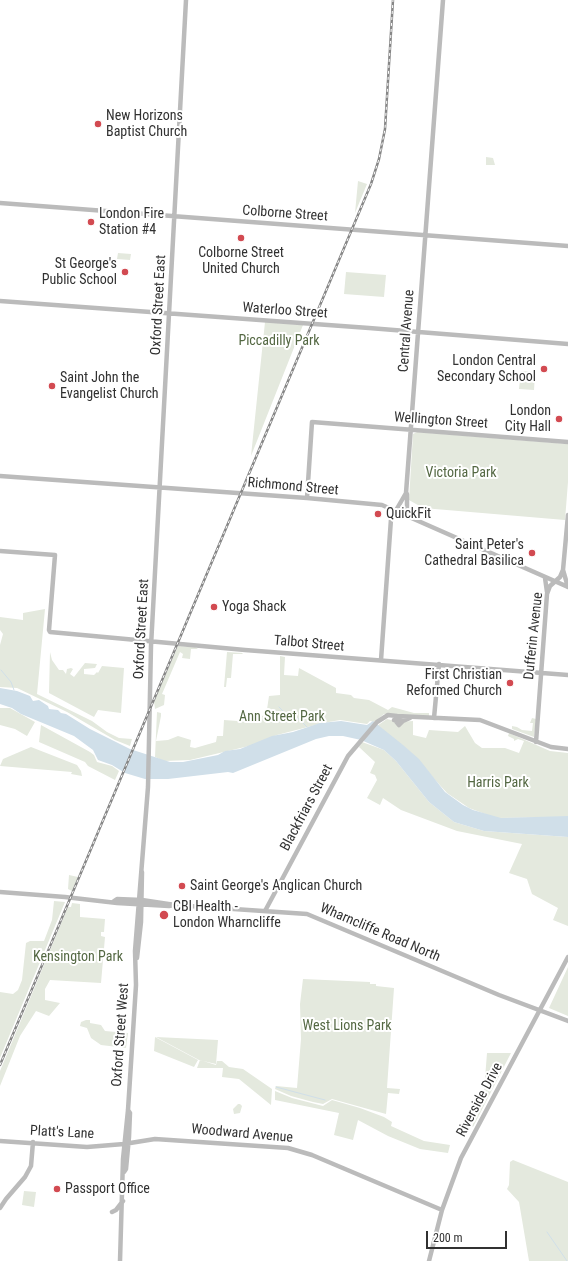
<!DOCTYPE html>
<style>
body{margin:0}
#map{position:relative;width:568px;height:1261px;overflow:hidden;background:#fff;font-family:"Roboto Condensed",sans-serif}
canvas{display:block}
.scale{position:absolute;left:426px;top:1231px;width:81px;height:18px;box-sizing:border-box;border:2px solid #313131;border-top:0;padding-left:5px;font-size:12px;line-height:14px;white-space:nowrap;color:#313131;-webkit-text-stroke:3px #fff;paint-order:stroke}
</style>
<div id="map">
<canvas width="568" height="1261"></canvas>
<div class="scale">200 m</div>
</div>
<script>
const ctx = document.querySelector('canvas').getContext('2d');
ctx.lineJoin = 'round';
function fill(path, color) {
  ctx.fillStyle = color;
  ctx.fill(path, 'evenodd');
}
function toPath(rows) {
  const path = new Path2D();
  for (const r of rows) {
    path.moveTo(r[0], r[1]);
    for (let i = 2; i < r.length; i += 2) path.lineTo(r[i], r[i + 1]);
  }
  return path;
}
function trace(path, color, width, dash) {
  ctx.strokeStyle = color;
  ctx.lineWidth = width;
  ctx.lineCap = dash ? 'butt' : 'round';
  ctx.setLineDash(dash || []);
  ctx.stroke(path);
}
function write(font, color, halo, rows, align = 'center') {
  ctx.font = font + ' "Roboto Condensed",sans-serif';
  ctx.lineWidth = 4;
  ctx.setLineDash([]);
  ctx.textBaseline = 'middle';
  ctx.strokeStyle = halo;
  ctx.fillStyle = color;
  for (const [text, x, y, turn = 0] of rows) {
    ctx.save();
    ctx.translate(x, y);
    ctx.rotate((+turn || 0) * Math.PI / 180);
    ctx.textAlign = isNaN(turn) ? turn : align;
    if (halo) ctx.strokeText(text, 0, 0);
    ctx.fillText(text, 0, 0);
    ctx.restore();
  }
}
const green = toPath([
 [486,157,493,158,495,165,486,165],
 [358,181,367,184,355,213],
 [118,253,131,254,130,260,117,259],
 [346,272,386,275,384,297,344,294],
 [265,322,303,325,251,456],
 [521,371,535,372,534,390,519,389],
 [417,432,568,444,568,482,565,520,423,508,409,500,413,434],
 [45,609,37,694,92,721,107,732,119,738,132,739,130,746,115,740,67,712,17,688,0,687,0,645,3,634,0,630,0,617,23,620,23,613],
 [178,646,195,647,198,649,191,649,190,659,182,658,183,654,180,652,162,694,165,695,164,705,155,709,154,701],
 [50,652,52,660,59,670,63,670,66,674,67,669,71,668,73,669,70,674,74,677,85,663,97,664,95,668,84,669,84,674,94,675,97,672,98,673,102,666,124,668,121,713,98,710,94,717,49,693],
 [227,652,243,653,242,654,233,654,231,678,227,678,226,687,224,687],
 [280,656,285,657,284,675,298,676,299,668,336,688,336,693,351,695,354,698,369,700,388,710,392,707,414,713,429,713,429,716,384,714,374,722,370,721,367,724,340,720,323,723,277,735,249,746,190,760,164,761,155,757,157,712,161,713,161,716,156,741,168,740,178,736,191,740,190,747,195,748,216,742,217,736,223,736,224,720,251,722,252,715,266,716,269,696,280,695],
 [0,708,10,708,35,722,27,736,15,729,0,725],
 [532,718,536,719,534,737,512,729,512,726,517,727,522,730,532,731,533,723,530,723],
 [387,719,399,722,413,721,413,735,426,738,429,730,458,732,465,726,475,743,482,748,505,748,519,753,524,741,518,739,514,741,514,739,508,736,509,733,550,751,568,753,568,817,496,818,469,808,447,793,410,752,377,726],
 [41,725,90,752,94,755,97,762,112,766,119,771,115,780,88,766,85,762,39,742],
 [362,742,384,750,396,761,429,802,454,822,484,831,568,837,568,926,553,920,558,908,532,894,527,879,509,873,522,844,457,831,401,810,383,798,380,805,367,798,377,780,375,775,370,773,375,762,359,747],
 [31,747,77,765,81,771,82,776,71,774,72,772,0,766,3,759],
 [69,875,78,877,72,891,68,889],
 [54,901,65,902,0,1058,0,992,13,994,18,990,22,980,26,943,30,941,44,941,52,920],
 [72,903,80,904,80,917,105,919,104,932,101,932,101,936,105,937,101,983,50,980,45,989,45,1000,60,1003,49,1016,36,1011,20,1036,0,1086,0,1071,68,907,71,907],
 [568,967,568,1016,549,1008],
 [303,979,370,982,370,984,376,984,376,986,394,988,387,1088,400,1089,399,1094,388,1093,386,1114,332,1099,323,1104,313,1102,291,1096,275,1089,276,1086,297,1088,301,1039,300,1004],
 [86,1020,90,1020,90,1023,101,1025,105,1031,128,1033,126,1048,101,1045,91,1038,87,1028,80,1026,81,1022],
 [155,1037,198,1060,194,1067,154,1051],
 [156,1037,218,1040,216,1064,199,1060],
 [487,1053,511,1053,473,1127,472,1126,483,1104],
 [200,1060,216,1065,217,1061,222,1061,229,1067,243,1069,272,1089,271,1105,239,1079,222,1077,223,1068,197,1068],
 [275,1091,292,1098,323,1106,332,1100,360,1108,384,1117,392,1122,391,1126,424,1141,450,1145,448,1153,420,1149,388,1136,358,1120,353,1140,334,1135,339,1113,275,1100],
 [238,1104,240,1104,242,1106,240,1113,234,1114,233,1109],
 [513,1160,568,1182,568,1261,529,1261,519,1202,507,1189,509,1185,510,1162],
 [24,1191,36,1192,34,1207,22,1205]
]);
const water = toPath([
 [0,688,17,691,30,696,33,701,39,700,48,706,49,709,58,710,61,713,66,714,90,729,130,749,170,762,183,762,218,755,225,751,240,749,272,736,293,732,320,723,341,721,367,725,373,721,403,745,419,759,445,792,463,805,473,810,501,818,568,816,568,837,484,831,454,822,429,802,396,761,384,750,361,740,343,736,329,736,316,739,233,773,228,772,168,779,145,779,125,773,112,765,98,760,93,750,74,736,21,714,12,708,0,704]
]);
const stream = toPath([
 [1,670,11,682,14,690],
 [279,707,287,715,299,719,307,727],
 [276,1087,325,1100],
 [547,1232,567,1261]
]);
const secondary = toPath([
 [0,203,568,246],
 [0,301,369,328,568,344],
 [0,476,307,498,382,505,568,587],
 [407,494,407,511,410,516],
 [307,498,312,422,568,442],
 [0,551,55,555,49,630,50,632,245,650,568,675],
 [563,570,568,587],
 [545,578,547,592],
 [381,660,391,519,406,493,443,0],
 [434,718,439,664],
 [394,720,403,721,410,718],
 [395,720,397,716,480,720,551,747,568,749],
 [395,720,399,725,403,721],
 [536,742,547,594,550,586,560,577,563,570,568,515],
 [0,892,65,897,117,903,169,906,174,905],
 [114,901,117,899,142,900,175,905,307,914,499,995,568,1021],
 [265,911,348,756,377,722,388,715,397,716],
 [137,958,141,922,142,872],
 [0,1141,87,1147,124,1144,155,1139,288,1148,312,1155,442,1210],
 [124,1172,126,1169,129,1137,130,1113,128,1110],
 [0,1208,6,1199,25,1177,31,1166,33,1142],
 [112,1212,116,1210,123,1201],
 [120,1261,123,1159,128,1110,136,985,135,951,148,787,151,646,186,0],
 [429,1261,442,1210,461,1158,568,957]
]);
const rail = toPath([
 [0,1065,371,184,379,159,385,129,393,0]
]);
const markers = [
 [98,124,4,"#d24a51"],
 [91,222,4,"#d24a51"],
 [241,238,4,"#d24a51"],
 [125,272,4,"#d24a51"],
 [544,369,4,"#d24a51"],
 [52,386,4,"#d24a51"],
 [559,419,4,"#d24a51"],
 [378,514,4,"#d24a51"],
 [532,553,4,"#d24a51"],
 [214,607,4,"#d24a51"],
 [510,683,4,"#d24a51"],
 [182,886,4,"#d24a51"],
 [164,915,5,"#d24a51"],
 [57,1189,4,"#d24a51"]
];
const poiNames = [
 ["New Horizons",106,116],
 ["Baptist Church",106,132],
 ["London Fire",99,214],
 ["Station #4",99,230],
 ["Colborne Street",241,253,"center"],
 ["United Church",241,269,"center"],
 ["St George's",117,264,"right"],
 ["Public School",117,280,"right"],
 ["London Central",536,361,"right"],
 ["Secondary School",536,377,"right"],
 ["Saint John the",60,378],
 ["Evangelist Church",60,394],
 ["London",551,411,"right"],
 ["City Hall",551,427,"right"],
 ["QuickFit",386,514],
 ["Saint Peter's",524,545,"right"],
 ["Cathedral Basilica",524,561,"right"],
 ["Yoga Shack",222,607],
 ["First Christian",502,675,"right"],
 ["Reformed Church",502,691,"right"],
 ["Saint George's Anglican Church",190,886],
 ["CBI Health -",173,907],
 ["London Wharncliffe",173,923],
 ["Passport Office",65,1189]
];
const streetNames = [
 ["Colborne Street",285,214,4],
 ["Oxford Street East",159,305,-87],
 ["Waterloo Street",285,311,4],
 ["Central Avenue",407,331,-86],
 ["Wellington Street",441,421,4],
 ["Richmond Street",293,487,5],
 ["Oxford Street East",142,629,-87],
 ["Dufferin Avenue",534,636,-84],
 ["Talbot Street",309,644,5],
 ["Blackfriars Street",307,808,-62],
 ["Wharncliffe Road North",380,933,23],
 ["Oxford Street West",121,1035,-86],
 ["Riverside Drive",480,1100,-62],
 ["Platt's Lane",62,1133,3],
 ["Woodward Avenue",242,1134,5]
];
const parkNames = [
 ["Piccadilly Park",279,341],
 ["Victoria Park",461,473],
 ["Ann Street Park",282,717],
 ["Harris Park",498,783],
 ["Kensington Park",78,957],
 ["West Lions Park",347,1026]
];
fill(green, '#e4e9de');
fill(water, '#d0dfe9');
trace(stream, '#d0dfe9', 1);
trace(secondary, '#bbb', 4.5);
trace(rail, '#868686', 2.5);
trace(rail, '#fff', 1, [3]);
for (const [x, y, r, color] of markers) {
  const dot = new Path2D();
  dot.arc(x, y, r, 0, 2 * Math.PI);
  ctx.fillStyle = color;
  ctx.fill(dot);
  trace(dot, '#fff', 1.5);
}
write('14px', '#313131', '#fff', poiNames, 'left');
write('14px', '#313131', '#fff', streetNames);
write('14px', '#546843', '#fff', parkNames);
</script>
